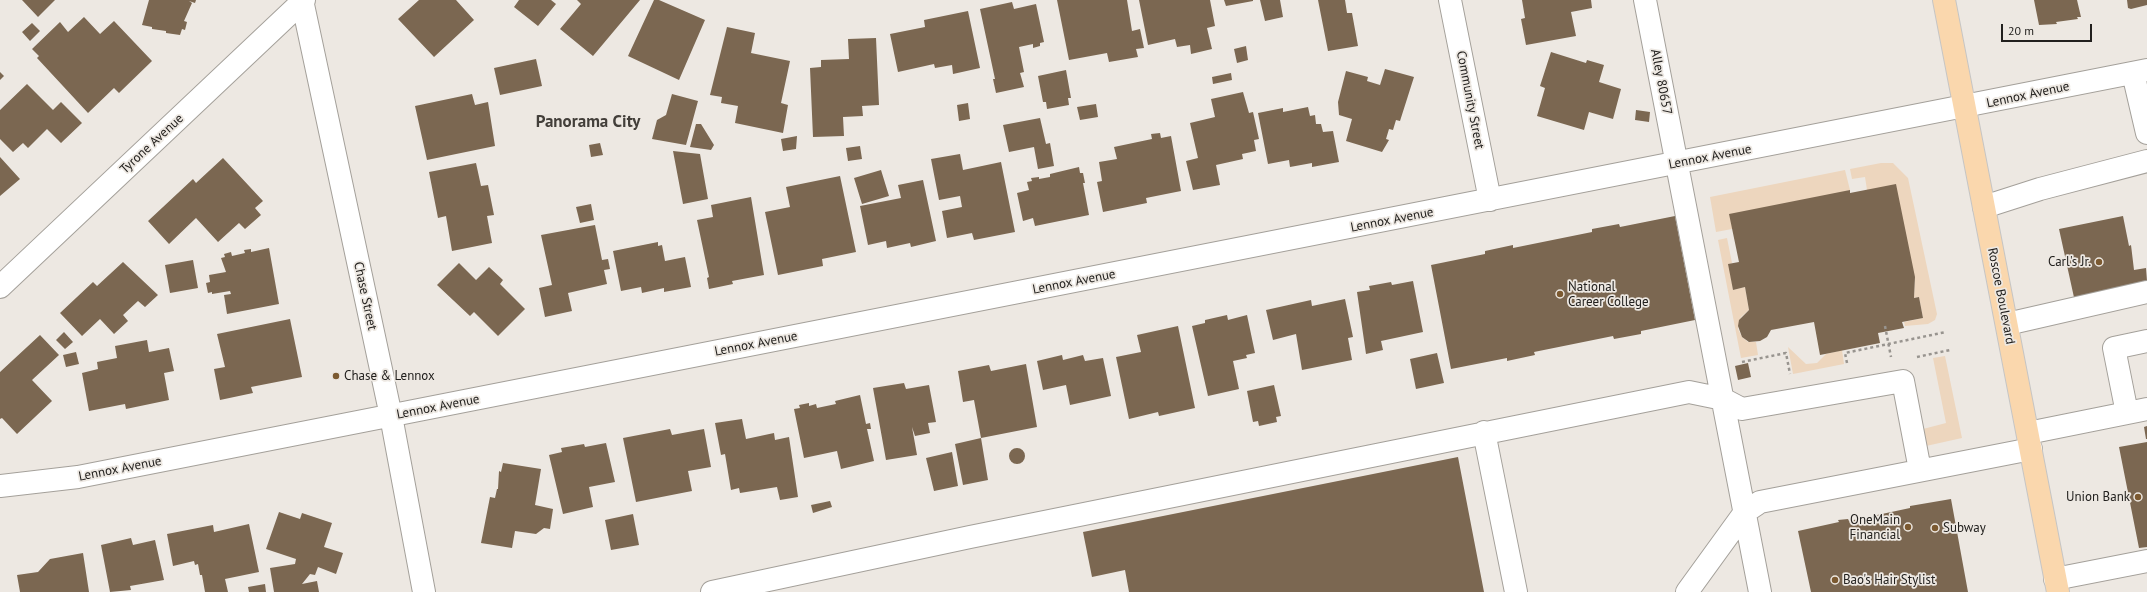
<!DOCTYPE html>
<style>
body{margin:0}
#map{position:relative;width:2147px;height:592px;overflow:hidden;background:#ede8e2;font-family:"PT Sans",sans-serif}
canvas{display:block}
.scale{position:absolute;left:2001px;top:24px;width:91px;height:18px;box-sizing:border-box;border:2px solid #22201e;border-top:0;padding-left:5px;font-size:12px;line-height:14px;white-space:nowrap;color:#22201e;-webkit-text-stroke:3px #ede8e2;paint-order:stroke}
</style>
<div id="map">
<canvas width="2147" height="592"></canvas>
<div class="scale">20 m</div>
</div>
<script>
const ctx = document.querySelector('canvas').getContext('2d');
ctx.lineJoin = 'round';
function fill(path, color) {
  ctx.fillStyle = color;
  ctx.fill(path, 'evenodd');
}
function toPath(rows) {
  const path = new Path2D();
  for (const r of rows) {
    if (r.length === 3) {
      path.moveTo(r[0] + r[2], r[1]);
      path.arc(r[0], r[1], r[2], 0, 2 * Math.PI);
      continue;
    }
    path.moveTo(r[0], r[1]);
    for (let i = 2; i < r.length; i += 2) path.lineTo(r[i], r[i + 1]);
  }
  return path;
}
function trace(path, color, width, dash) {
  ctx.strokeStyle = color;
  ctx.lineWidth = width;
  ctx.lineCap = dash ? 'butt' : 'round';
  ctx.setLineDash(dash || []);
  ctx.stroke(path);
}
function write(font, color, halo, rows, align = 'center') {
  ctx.font = font + ' "PT Sans",sans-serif';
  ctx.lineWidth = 3.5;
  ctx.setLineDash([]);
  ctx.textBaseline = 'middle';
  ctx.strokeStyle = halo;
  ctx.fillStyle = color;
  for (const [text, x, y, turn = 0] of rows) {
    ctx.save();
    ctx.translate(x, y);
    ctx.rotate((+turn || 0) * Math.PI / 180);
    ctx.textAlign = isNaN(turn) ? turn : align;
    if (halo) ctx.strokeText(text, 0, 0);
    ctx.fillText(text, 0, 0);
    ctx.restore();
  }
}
const green = toPath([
 [1881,163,1893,163,1908,178,1937,314,1935,320,1928,324,1905,326,1904,322,1923,318,1919,297,1914,298,1915,277,1867,190,1865,177,1852,179,1850,169],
 [1845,170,1850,190,1732,229,1716,232,1710,197],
 [1727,238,1732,263,1729,264,1733,290,1745,287,1749,310,1741,317,1738,329,1742,337,1748,342,1756,342,1758,355,1741,358,1718,240],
 [1788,347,1806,364,1817,363,1826,354,1842,350,1844,364,1793,374],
 [1945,356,1962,438,1926,446,1923,429,1946,423,1933,358]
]);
const building = toPath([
 [22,0,55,0,38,17],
 [149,0,196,0,195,3,189,1,192,3,184,21,187,22,185,30,182,29,180,35,166,33,166,31,152,29,152,27,142,25],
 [419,0,456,0,474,20,434,57,398,19],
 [519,0,551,0,556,4,538,26,514,7],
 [577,0,640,0,593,56,560,29,581,4],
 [654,0,659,0,705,20,679,80,628,56],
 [1057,0,1127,0,1132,31,1140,29,1144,48,1136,49,1138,57,1109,62,1107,53,1069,60],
 [1139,0,1210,0,1215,26,1207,28,1212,49,1191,54,1190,45,1177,47,1175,39,1148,45],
 [1224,0,1253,0,1253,1,1226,6],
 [1260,0,1280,0,1283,17,1265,21],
 [1318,0,1345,0,1347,13,1352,13,1358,46,1328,51],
 [1522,0,1591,0,1592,8,1571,12,1576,36,1526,45,1521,19,1525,18],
 [2034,0,2077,0,2081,17,2077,17,2078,19,2056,22,2057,24,2039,25],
 [2127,0,2147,0,2147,5,2131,9,2128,8],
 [1012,2,1014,9,1036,4,1044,42,1040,43,1040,46,1033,48,1033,44,1019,47,1024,72,1020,73,1024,87,996,93,993,79,995,79,980,9],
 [968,11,980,68,953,74,952,65,935,68,934,64,898,72,890,34,925,27,924,20],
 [84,17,100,34,114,21,152,61,119,93,114,88,88,113,37,58,39,56,32,49,60,22,68,32],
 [32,23,40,31,30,41,22,32],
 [727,27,755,33,751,53,790,61,781,103,788,105,783,133,735,123,738,106,721,103,722,97,710,95],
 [876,38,879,105,862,106,863,116,843,117,844,136,813,137,810,68,821,67,821,60,849,59,848,39],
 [1246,46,1248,60,1237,63,1234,49],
 [1551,52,1586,63,1587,60,1604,65,1599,82,1621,89,1613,119,1589,112,1584,130,1537,116,1545,88,1540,86],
 [536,59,542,86,500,95,494,68],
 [1385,69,1414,77,1400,121,1396,120,1393,130,1389,129,1386,139,1389,140,1382,152,1346,141,1352,119,1339,115,1338,102,1346,71,1368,77,1367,81,1380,85],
 [1066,70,1071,98,1068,98,1069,105,1047,109,1046,102,1043,102,1038,76],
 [0,72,4,76,0,80],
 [1231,73,1232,80,1213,84,1212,77],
 [27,84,53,110,61,102,82,123,61,143,47,129,28,148,23,143,13,152,0,139,0,110],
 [1243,92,1249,113,1253,112,1259,139,1254,140,1256,151,1242,154,1243,159,1216,165,1220,185,1193,190,1186,161,1198,158,1190,123,1215,117,1211,99],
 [472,94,475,105,488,102,495,146,427,160,415,106],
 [672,94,698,101,686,145,652,139,657,120,666,115],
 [968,103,970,119,959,121,957,105],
 [1096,104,1098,117,1080,120,1077,107],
 [1308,107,1310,116,1315,115,1316,124,1321,124,1323,132,1333,131,1339,162,1312,167,1312,163,1290,167,1289,160,1268,164,1258,113,1283,108,1283,112],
 [1636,110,1650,112,1649,122,1635,120],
 [1040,118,1046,144,1050,143,1054,166,1038,169,1034,147,1009,152,1003,125],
 [696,124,701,124,714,145,711,150,690,147],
 [1160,133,1161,138,1171,136,1181,191,1146,198,1147,203,1103,212,1097,182,1102,181,1099,162,1117,159,1114,147,1152,139,1151,134],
 [797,136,796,149,783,151,781,139],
 [600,143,603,155,591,157,589,145],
 [860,146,862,159,848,161,846,148],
 [673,151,700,154,708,199,683,204],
 [960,154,963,170,1001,162,1015,232,974,240,972,233,947,238,942,211,962,207,960,196,939,200,931,159],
 [0,157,20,179,0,196],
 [223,158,263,201,255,208,261,215,245,229,239,223,218,242,196,218,169,244,148,221,193,179,196,183],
 [476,163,481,186,488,185,494,215,487,216,492,243,452,251,446,216,438,218,429,172],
 [1079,167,1080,173,1083,173,1085,183,1083,183,1089,215,1035,226,1033,218,1023,221,1017,193,1029,190,1027,182,1032,181,1031,178,1039,177,1039,179,1050,177,1050,174],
 [881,170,889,196,862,204,854,178],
 [840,176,856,252,822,259,823,266,778,275,765,212,790,207,786,187],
 [923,180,936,241,911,247,910,243,887,248,886,241,868,245,860,206,901,198,898,185],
 [1896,184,1915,277,1914,298,1919,297,1923,318,1902,322,1904,328,1878,333,1880,343,1820,355,1814,322,1771,330,1767,337,1760,341,1749,342,1742,337,1738,326,1739,320,1749,310,1745,287,1733,290,1728,264,1739,262,1729,214,1850,190,1850,193],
 [751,197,764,275,732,281,733,284,709,289,707,278,709,277,697,220,713,217,711,205],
 [591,204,594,220,580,223,576,207],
 [1675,216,1695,320,1641,331,1641,334,1614,339,1613,336,1534,352,1535,355,1507,361,1507,358,1451,369,1431,265,1485,254,1485,251,1513,245,1513,248,1592,232,1592,229,1619,224,1620,227],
 [2123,216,2129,246,2131,245,2134,270,2146,268,2147,281,2075,302,2059,229],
 [595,225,602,260,608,259,610,269,604,270,607,284,568,293,572,311,545,317,539,288,552,285,541,235],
 [658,242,658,246,662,245,665,261,685,257,691,287,664,292,664,288,642,293,641,287,621,291,613,251],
 [269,248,279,304,227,314,224,295,231,294,230,291,212,294,212,292,208,293,206,283,210,282,209,275,226,272,221,258,225,257,224,254,231,252,232,256,245,253,244,250,251,249,251,252],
 [193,260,198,288,170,293,165,265],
 [123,262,158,295,145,307,138,301,123,315,128,321,114,334,100,319,82,336,60,313,93,282,97,286],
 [459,263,476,280,489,267,503,280,500,284,525,309,498,336,474,312,470,316,437,285],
 [1413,281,1423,332,1381,341,1383,350,1366,354,1357,292,1370,290,1369,286,1391,282,1392,285],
 [1345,299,1353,337,1348,338,1352,360,1302,370,1296,334,1273,340,1266,310,1311,300,1312,306],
 [1227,315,1228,320,1247,315,1255,353,1246,355,1247,358,1233,361,1239,389,1208,396,1192,326,1205,323,1205,320],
 [290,319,302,377,251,387,253,393,220,400,214,369,225,367,217,334],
 [1178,326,1195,408,1159,416,1158,412,1129,419,1116,357,1141,352,1137,335],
 [64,332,73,342,65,349,56,340],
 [40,335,59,355,32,380,52,401,17,434,2,418,0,419,0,372],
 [147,340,149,352,169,348,174,371,164,373,169,400,126,409,125,404,89,411,82,373,98,369,97,362,117,358,115,346],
 [76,352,79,364,66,367,63,355],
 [1437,353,1444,383,1416,389,1410,359],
 [1062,355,1063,360,1083,355,1085,361,1103,358,1111,396,1070,405,1066,385,1043,390,1037,361],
 [1748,363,1751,377,1738,380,1735,366],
 [1026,364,1037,427,981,438,974,400,963,402,958,371,989,365,991,371],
 [904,383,906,389,929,385,936,422,928,423,930,433,915,436,912,427,917,455,886,460,873,388],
 [1274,385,1281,416,1276,417,1277,422,1259,426,1258,421,1253,422,1247,391],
 [860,395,866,424,870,423,871,429,867,429,874,461,841,469,837,451,804,458,794,409,800,408,799,405,809,403,809,406,816,404,817,408,836,404,835,401],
 [742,419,746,439,774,433,775,440,789,437,798,497,780,500,777,487,740,493,739,488,731,490,725,454,721,455,715,423],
 [2147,426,2147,439,2146,439,2144,427],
 [670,429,672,435,704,429,711,467,688,471,692,491,636,502,623,438],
 [981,438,988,480,963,485,955,444],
 [2147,442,2147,547,2139,548,2119,447],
 [606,443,615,482,589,487,593,507,563,514,549,455,562,452,561,448,584,444,585,447],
 [1017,456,8],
 [952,452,958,486,934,491,926,458],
 [1458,457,1484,592,1129,592,1125,570,1092,577,1083,532],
 [503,463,541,469,535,505,553,509,550,529,544,528,536,534,515,531,512,548,481,543,490,497,495,498,497,489,498,489,499,471,501,472],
 [1951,499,1968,592,1811,592,1798,531,1839,522,1838,520,1848,519,1849,521,1910,508,1910,506],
 [830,501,832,507,813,513,811,505],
 [279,512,300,519,302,513,332,523,324,547,343,553,336,574,318,567,315,575,310,574,302,584,317,581,319,592,274,592,270,568,295,564,296,559,266,549],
 [633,514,639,545,611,550,605,520],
 [249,524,259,572,225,579,228,592,205,592,202,575,200,575,198,564,195,565,194,561,173,566,167,534,213,525,214,532],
 [131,538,133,545,155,540,164,580,130,586,131,590,110,592,101,545],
 [83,553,89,592,20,592,17,575,38,572,50,559],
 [265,584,266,592,249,592,248,587]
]);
const path = toPath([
 [1885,326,1891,357],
 [1917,357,1950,350],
 [1742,362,1786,353,1790,374],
 [1847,363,1845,353,1946,332]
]);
const minor = toPath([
 [302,0,391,416,424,592],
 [1450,0,1490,200],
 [1645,0,1760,592],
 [2133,73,2147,133],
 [1984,207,2040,189,2147,161],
 [0,287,304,0],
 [2007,324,2147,292],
 [2127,413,2114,348,2147,341],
 [1484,432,1516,592],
 [2028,433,2147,409],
 [0,486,78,477,2147,70],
 [2055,579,2147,561],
 [712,592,970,537,1689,392,1723,399,1742,409,1903,381,1920,470],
 [1687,592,1745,512,1760,502,2031,449]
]);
const major = toPath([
 [1944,0,2058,592]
]);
const markers = [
 [2099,262,4,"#7b5930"],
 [1560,294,4,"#7b5930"],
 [336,376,4,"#7b5930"],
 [2138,497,4,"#7b5930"],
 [1908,527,4,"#7b5930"],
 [1935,528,4,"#7b5930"],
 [1835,580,4,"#7b5930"]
];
const streetNames = [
 ["Alley 80657",1661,82,79],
 ["Lennox Avenue",2028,95,-12],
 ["Community Street",1470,100,79],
 ["Tyrone Avenue",152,144,-43],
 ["Lennox Avenue",1710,157,-11],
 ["Lennox Avenue",1392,220,-11],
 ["Lennox Avenue",1074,282,-11],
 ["Chase Street",365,296,78],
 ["Roscoe Boulevard",2001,296,79],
 ["Lennox Avenue",756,344,-11],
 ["Lennox Avenue",438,407,-11],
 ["Lennox Avenue",120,469,-11]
];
const poiNames = [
 ["Carl's Jr.",2091,262,"right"],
 ["National",1568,287],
 ["Career College",1568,302],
 ["Chase & Lennox",344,376],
 ["Union Bank",2130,497,"right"],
 ["OneMain",1900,520,"right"],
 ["Financial",1900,535,"right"],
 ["Subway",1943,528],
 ["Bao's Hair Stylist",1843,580]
];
const districtNames = [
 ["Panorama City",588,122]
];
fill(green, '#edd6be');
fill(building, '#7b6751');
trace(minor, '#a4a09a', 24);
trace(major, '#c6c5c4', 24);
trace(path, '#98948f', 2.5, [3, 3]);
trace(minor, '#fff', 22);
trace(major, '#fad7ad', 22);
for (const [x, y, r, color] of markers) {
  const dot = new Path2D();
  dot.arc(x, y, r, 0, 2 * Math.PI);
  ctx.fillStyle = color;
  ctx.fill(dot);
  trace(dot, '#ede8e2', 1.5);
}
write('13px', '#22201e', '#ede8e2', streetNames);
write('13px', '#22201e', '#ede8e2', poiNames, 'left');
write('bold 17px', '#433f3a', '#ede8e2', districtNames);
</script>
